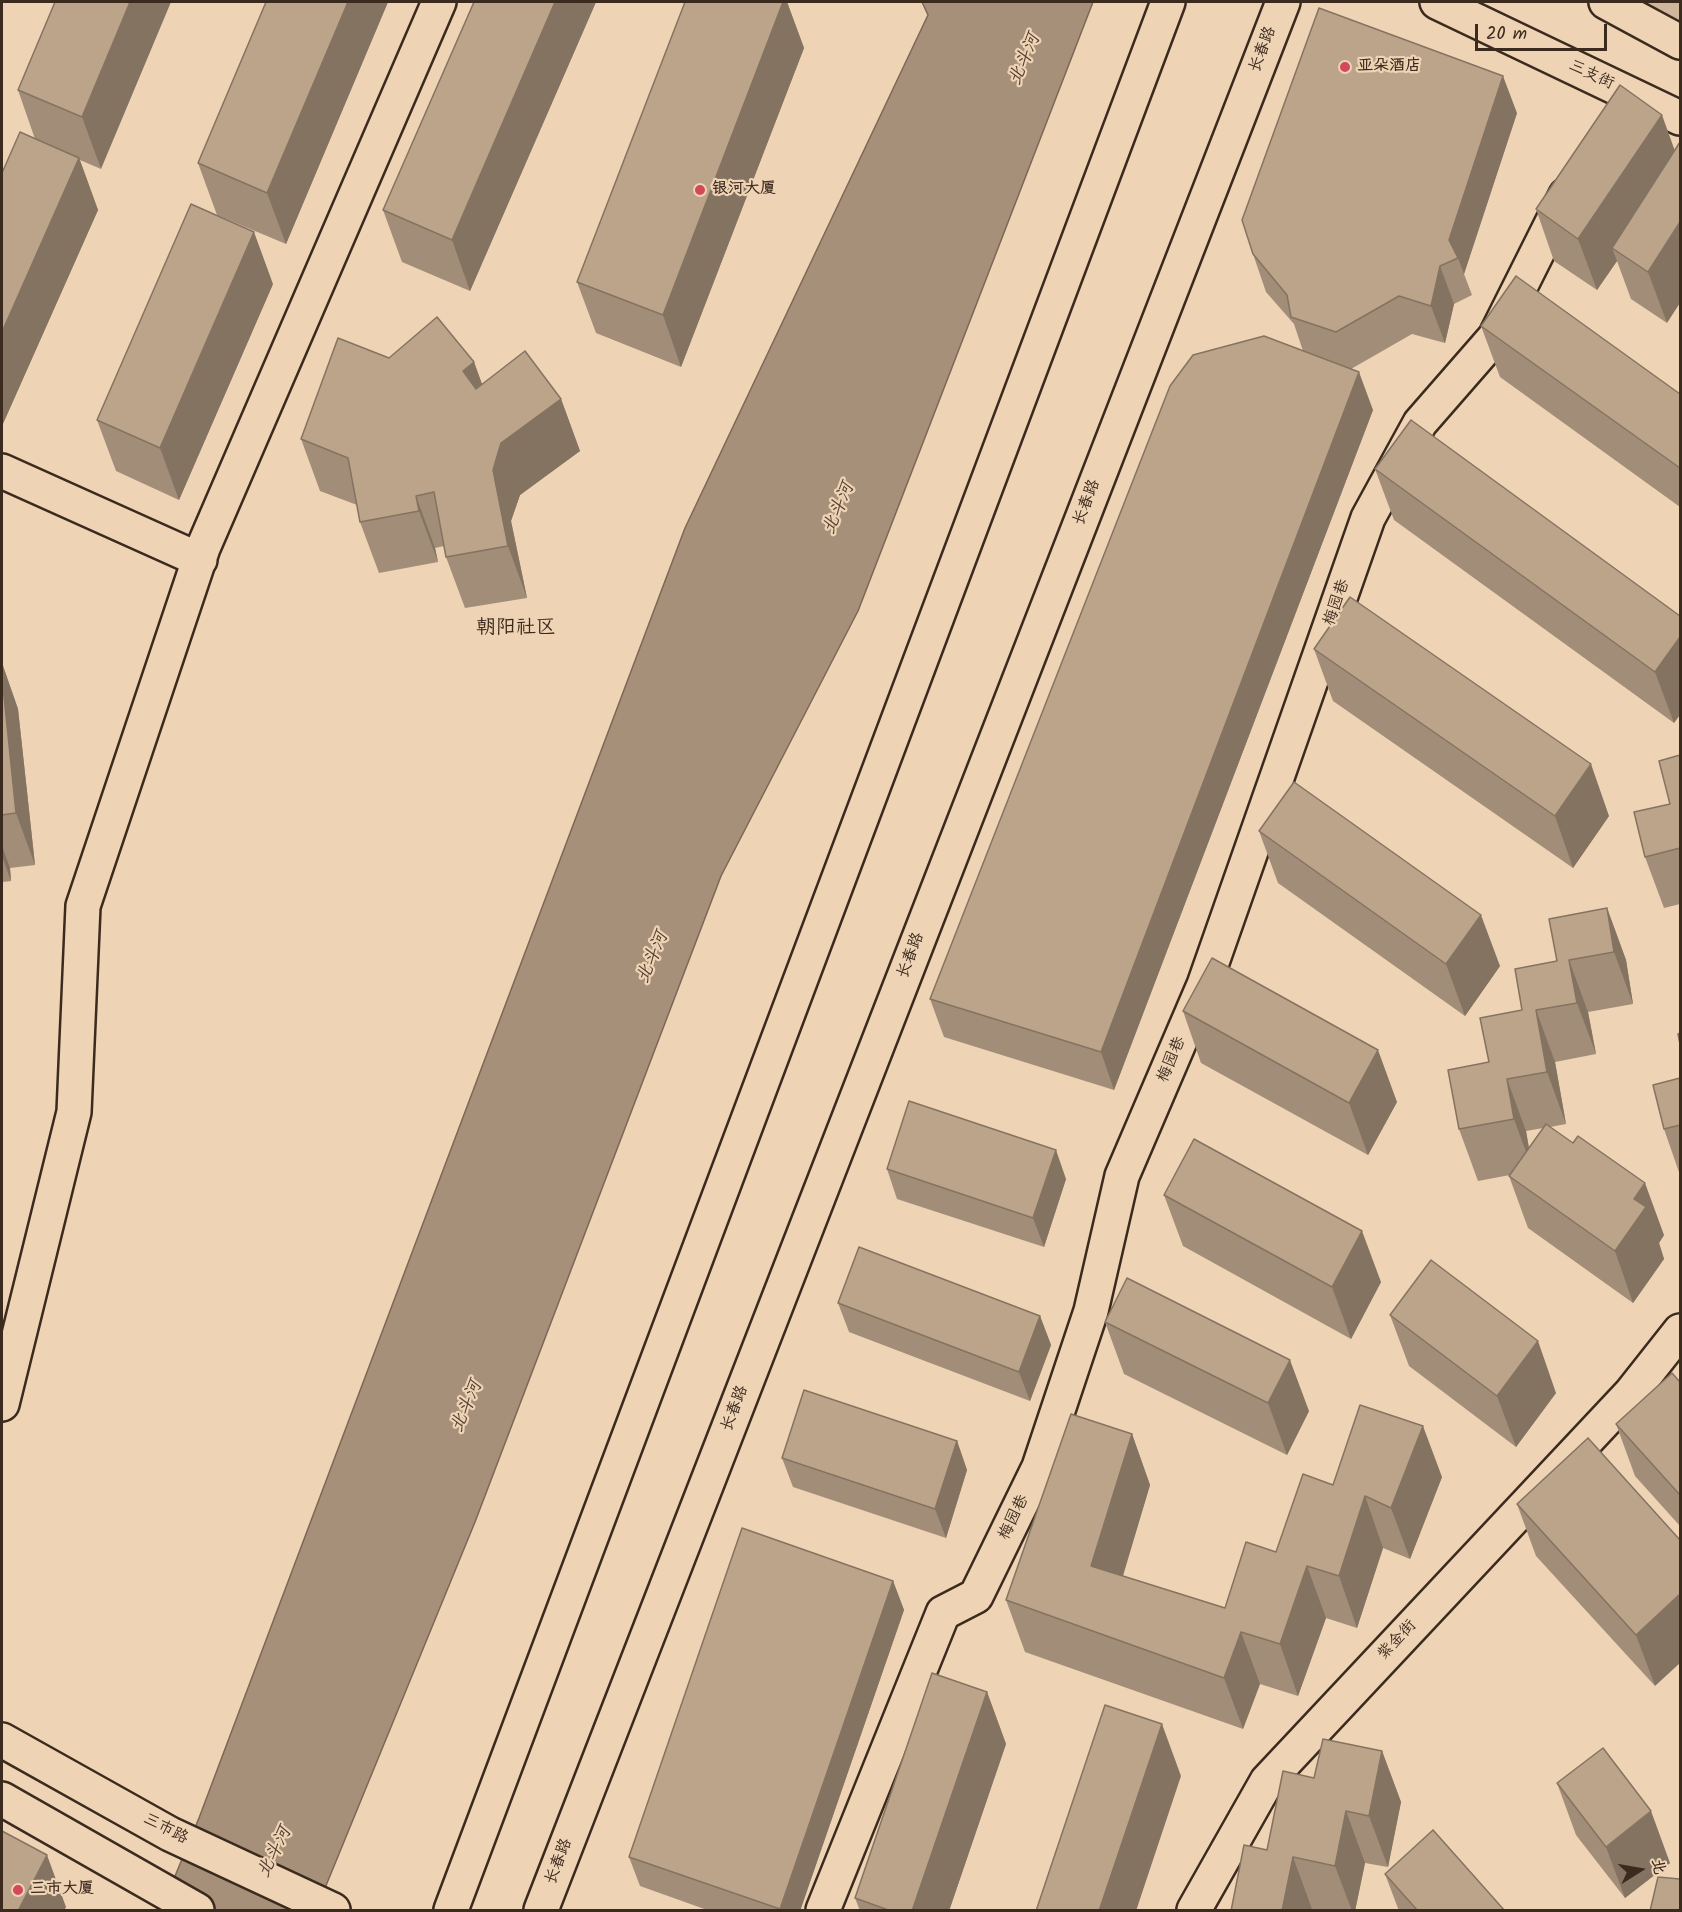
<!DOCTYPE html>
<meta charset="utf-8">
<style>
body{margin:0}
#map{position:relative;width:1682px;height:1912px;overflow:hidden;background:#eed3b5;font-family:Kalam,"LXGW WenKai TC",sans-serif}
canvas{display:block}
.frame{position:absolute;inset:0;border:3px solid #3b2a1e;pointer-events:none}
.north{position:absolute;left:1610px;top:1840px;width:60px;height:60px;-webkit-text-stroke:4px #eed3b5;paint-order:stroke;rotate:79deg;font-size:16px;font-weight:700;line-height:24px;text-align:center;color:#3b2a1e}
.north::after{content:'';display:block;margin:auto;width:21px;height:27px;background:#3b2a1e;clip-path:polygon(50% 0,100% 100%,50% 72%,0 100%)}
.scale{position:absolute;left:1475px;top:24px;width:132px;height:27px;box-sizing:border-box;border:3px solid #3b2a1e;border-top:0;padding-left:8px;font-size:18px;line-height:21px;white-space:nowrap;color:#3b2a1e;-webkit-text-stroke:4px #eed3b5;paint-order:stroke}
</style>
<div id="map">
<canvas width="1682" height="1912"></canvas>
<div class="frame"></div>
<div class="north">北</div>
<div class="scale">20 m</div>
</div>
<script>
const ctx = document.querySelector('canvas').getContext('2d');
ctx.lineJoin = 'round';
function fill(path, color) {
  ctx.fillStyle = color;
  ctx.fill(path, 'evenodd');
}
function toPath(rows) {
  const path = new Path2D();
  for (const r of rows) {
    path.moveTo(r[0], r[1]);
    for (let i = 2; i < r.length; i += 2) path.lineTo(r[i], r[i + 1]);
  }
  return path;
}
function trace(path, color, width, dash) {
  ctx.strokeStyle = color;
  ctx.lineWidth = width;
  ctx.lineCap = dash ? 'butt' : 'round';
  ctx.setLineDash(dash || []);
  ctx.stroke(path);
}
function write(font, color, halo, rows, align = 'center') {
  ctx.font = font + ' Kalam,"LXGW WenKai TC",sans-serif';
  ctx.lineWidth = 4.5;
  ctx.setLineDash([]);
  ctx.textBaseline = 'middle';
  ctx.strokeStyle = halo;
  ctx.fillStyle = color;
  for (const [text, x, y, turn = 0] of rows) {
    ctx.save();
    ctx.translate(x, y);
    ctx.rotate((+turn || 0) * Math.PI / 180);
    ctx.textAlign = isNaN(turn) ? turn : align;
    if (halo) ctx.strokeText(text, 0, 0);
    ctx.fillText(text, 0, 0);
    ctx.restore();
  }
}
const green = toPath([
 [1634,2,1680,2,1680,30]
]);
const water = toPath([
 [922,2,1093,2,858,611,721,876,475,1522,316,1910,161,1910,199,1818,685,528,928,15,922,2]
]);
const minor = toPath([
 [2,471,200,560],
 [2,1404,74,1112,83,906,203,548,439,2],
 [2,1740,170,1834,333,1910],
 [2,1799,197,1910],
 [823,1910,943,1613,976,1596,1039,1467,1091,1311,1122,1176,1204,985,1368,518,1420,423,1495,337,1566,195],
 [1194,1910,1267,1781,1631,1393,1680,1331]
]);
const major = toPath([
 [1437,2,1680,118],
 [1606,2,1680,42],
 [451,1910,1168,2],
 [541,1910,1283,2]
]);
const wall = toPath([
 [55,2,101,169,80,160,98,210,2,426,2,173,35,139,18,90],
 [266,2,388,2,286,244,217,215,198,163],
 [474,2,596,2,470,291,402,262,383,210],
 [685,2,787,2,804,48,681,367,596,333,577,282],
 [1620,85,1667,323,1631,299,1617,261,1597,290,1554,261,1536,209],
 [1517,113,1464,274,1472,295,1454,304,1445,343,1412,334,1351,369,1373,410,1114,1090,944,1037,930,999,1303,351,1294,324,1266,292,1253,254],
 [273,284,179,500,116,471,97,420],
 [1481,326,1680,394,1680,507,1500,377],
 [389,358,474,362,482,385,561,399,580,451,520,495,511,521,527,598,465,608,446,557,444,546,435,548,438,562,379,573,360,522,357,505,320,491,301,439],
 [1375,469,1680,616,1674,723,1394,520],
 [1314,649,1609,816,1573,868,1333,701],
 [2,663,18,709,35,865,10,868,11,881,2,882],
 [1680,755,1680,904,1664,908,1645,857,1670,804],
 [1259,831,1500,966,1465,1016,1278,883],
 [1607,908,1626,960,1633,1004,1588,1012,1596,1054,1555,1062,1566,1124,1550,1127,1664,1235,1659,1243,1664,1259,1633,1303,1528,1228,1509,1176,1510,1175,1478,1181,1459,1129,1489,1062,1522,1010],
 [1543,1128,1529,1149,1526,1131],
 [1183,1011,1397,1102,1368,1155,1201,1063],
 [1680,1078,1680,1175,1664,1129],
 [887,1169,1066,1179,1044,1247,897,1199],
 [1164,1195,1381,1282,1351,1339,1183,1246],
 [838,1303,1040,1316,1051,1345,1030,1401,849,1332],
 [1390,1315,1556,1393,1516,1447,1409,1366],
 [1105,1322,1309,1411,1287,1455,1124,1374],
 [1680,1382,1680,1526,1635,1476,1616,1424],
 [1132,1434,1150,1485,1123,1576,1225,1608,1276,1552,1333,1485,1442,1477,1410,1559,1383,1548,1357,1628,1326,1618,1298,1696,1260,1684,1243,1729,1025,1652,1006,1600],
 [1588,1438,1655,1686,1536,1556,1517,1504],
 [957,1441,967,1470,946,1538,793,1487,782,1458],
 [893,1581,904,1610,800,1911,710,1911,640,1886,629,1857],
 [987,1692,1006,1744,949,1911,860,1911,855,1898],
 [1382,1751,1401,1802,1388,1867,1365,1863,1355,1911,1322,1911,1312,1909,1267,1850,1314,1778],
 [1557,1783,1670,1863,1625,1898,1576,1835],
 [1385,1874,1505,1911,1399,1911]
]);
const shadedWall = toPath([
 [130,2,171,2,101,169,82,117],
 [348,2,388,2,286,244,267,193],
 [555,2,596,2,470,291,452,240],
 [783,2,787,2,804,48,681,367,663,315],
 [1503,76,1517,113,1464,274,1458,258,1449,240],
 [1662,115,1680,165,1612,248,1617,261,1597,290,1578,239],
 [79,158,98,210,2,426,2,332],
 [1680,222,1680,303,1667,323,1648,272],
 [254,232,273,284,179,500,160,448],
 [1440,266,1454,304,1445,343,1431,306],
 [474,362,493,414,463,371],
 [1359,372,1373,410,1114,1090,1101,1052],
 [561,399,580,451,520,495,511,521,527,598,508,546,493,470,501,443],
 [416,496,435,548,438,562,419,511],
 [1680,637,1680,715,1674,723,1655,672],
 [2,663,18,709,35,865,16,813,2,677],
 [1591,764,1609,816,1573,868,1555,816],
 [2,846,10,868,11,881,2,856],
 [1607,908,1626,960,1633,1004,1614,952],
 [1481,915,1500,966,1465,1016,1446,964],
 [1569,960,1588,1012,1596,1054,1577,1003],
 [1536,1010,1555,1062,1566,1124,1547,1072],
 [1378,1050,1397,1102,1368,1155,1349,1103],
 [1507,1079,1526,1131,1533,1171,1514,1119],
 [1056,1150,1066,1179,1044,1247,1033,1218],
 [1645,1183,1664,1235,1659,1243,1664,1259,1633,1303,1615,1251,1634,1199],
 [1362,1231,1381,1282,1351,1339,1332,1287],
 [1040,1316,1051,1345,1030,1401,1019,1372],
 [1538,1341,1556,1393,1516,1447,1497,1396],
 [1290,1360,1309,1411,1287,1455,1268,1403],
 [1423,1426,1442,1477,1410,1559,1391,1508],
 [1132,1434,1150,1485,1110,1618,1091,1566],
 [957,1441,967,1470,946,1538,935,1509],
 [1365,1496,1383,1548,1357,1628,1339,1576],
 [1307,1566,1326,1618,1298,1696,1280,1644],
 [893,1581,904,1610,800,1911,780,1911],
 [1680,1594,1680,1663,1655,1686,1636,1635],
 [1241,1632,1260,1684,1243,1729,1224,1678],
 [987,1692,1006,1744,949,1911,912,1911],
 [1162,1724,1181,1776,1136,1911,1099,1911],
 [1382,1751,1401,1802,1388,1867,1369,1816],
 [1346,1811,1365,1863,1355,1911,1352,1911,1335,1866],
 [1651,1811,1670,1863,1625,1898,1606,1847],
 [47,1855,66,1907,64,1911,18,1911],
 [1293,1857,1312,1909,1312,1911,1282,1911]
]);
const building = toPath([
 [55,2,130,2,82,117,18,90,55,2],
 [266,2,348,2,267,193,198,163,266,2],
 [474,2,555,2,452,240,383,210,474,2],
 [685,2,783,2,663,315,577,282,685,2],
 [1319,8,1503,76,1449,240,1458,258,1440,266,1431,306,1399,296,1336,332,1291,317,1287,295,1253,254,1242,220,1319,8],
 [1620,85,1662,115,1578,239,1536,209,1620,85],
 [20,132,79,158,2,332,2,173,20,132],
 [1680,142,1680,222,1648,272,1612,248,1680,142],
 [191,204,254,232,160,448,97,420,191,204],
 [1516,276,1680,394,1680,468,1481,326,1516,276],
 [437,317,474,362,463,371,476,389,525,351,561,399,501,443,493,470,508,546,446,557,434,492,416,496,419,511,360,522,348,458,301,439,338,338,389,358,437,317],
 [1264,336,1359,372,1101,1052,930,999,1170,386,1193,355,1264,336],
 [1411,420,1680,616,1680,637,1655,672,1375,469,1411,420],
 [1350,597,1591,764,1555,816,1314,649,1350,597],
 [2,677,16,813,2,815,2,677],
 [1680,755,1680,848,1645,857,1634,812,1670,804,1659,761,1680,755],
 [1294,782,1481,915,1446,964,1259,831,1294,782],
 [1607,908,1614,952,1569,960,1577,1003,1536,1010,1547,1072,1507,1079,1514,1119,1459,1129,1448,1070,1489,1062,1480,1018,1522,1010,1515,969,1557,961,1549,919,1607,908],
 [1212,958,1378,1050,1349,1103,1183,1011,1212,958],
 [1680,1033,1680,1044,1678,1034,1680,1033],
 [1680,1078,1680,1125,1664,1129,1653,1085,1680,1078],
 [909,1101,1056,1150,1033,1218,887,1169,909,1101],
 [1546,1124,1573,1143,1578,1136,1645,1183,1634,1199,1646,1207,1615,1251,1509,1176,1546,1124],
 [1194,1139,1362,1231,1332,1287,1164,1195,1194,1139],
 [859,1247,1040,1316,1019,1372,838,1303,859,1247],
 [1431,1260,1538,1341,1497,1396,1390,1315,1431,1260],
 [1127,1278,1290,1360,1268,1403,1105,1322,1127,1278],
 [1672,1373,1680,1382,1680,1495,1616,1424,1672,1373],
 [804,1390,957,1441,935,1509,782,1458,804,1390],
 [1360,1405,1423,1426,1391,1508,1365,1496,1339,1576,1307,1566,1280,1644,1241,1632,1224,1678,1006,1600,1071,1414,1132,1434,1091,1566,1225,1608,1246,1542,1276,1552,1303,1474,1333,1485,1360,1405],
 [1588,1438,1680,1540,1680,1594,1636,1635,1517,1504,1588,1438],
 [742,1528,893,1581,780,1909,629,1857,742,1528],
 [932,1673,987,1692,912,1911,891,1911,855,1898,932,1673],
 [1105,1705,1162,1724,1099,1911,1036,1911,1105,1705],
 [1323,1739,1382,1751,1369,1816,1346,1811,1335,1866,1293,1857,1282,1911,1231,1911,1244,1845,1267,1850,1283,1771,1314,1778,1323,1739],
 [1603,1748,1651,1811,1606,1847,1557,1783,1603,1748],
 [1433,1830,1505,1911,1418,1911,1385,1874,1433,1830],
 [2,1831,47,1855,18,1911,2,1911,2,1831],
 [1658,1877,1680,1879,1680,1911,1650,1911,1658,1877]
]);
const markers = [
 [1345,67,6,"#d1495b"],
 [700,190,6,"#d1495b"],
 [18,1890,6,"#d1495b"]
];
const streetNames = [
 ["长春路",1264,50,-69],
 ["三支街",1591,76,25],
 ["长春路",1088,503,-69],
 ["梅园巷",1338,603,-71],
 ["长春路",912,956,-69],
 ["梅园巷",1173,1060,-67],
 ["长春路",736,1409,-69],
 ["梅园巷",1015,1518,-64],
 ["紫金街",1398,1641,-47],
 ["三市路",165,1830,27],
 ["长春路",560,1862,-69]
];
const poiNames = [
 ["亚朵酒店",1357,67],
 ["银河大厦",712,190],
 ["三市大厦",30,1890]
];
const waterNames = [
 ["北斗河",1026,60,-67],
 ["北斗河",840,509,-67],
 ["北斗河",654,958,-67],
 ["北斗河",468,1407,-67],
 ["北斗河",276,1853,-64]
];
const quarterNames = [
 ["朝阳社区",516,630]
];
fill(green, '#d0b79c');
fill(water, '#a7907a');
trace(water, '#7c6755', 1.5);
trace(minor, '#3b2a1e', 38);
trace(major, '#3b2a1e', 38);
trace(minor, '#eed3b5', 33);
trace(major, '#eed3b5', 33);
fill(wall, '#a28d78');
fill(shadedWall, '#847361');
fill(building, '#bca48b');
trace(building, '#847361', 1.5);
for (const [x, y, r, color] of markers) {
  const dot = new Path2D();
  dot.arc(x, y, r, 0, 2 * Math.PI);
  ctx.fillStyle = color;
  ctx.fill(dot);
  trace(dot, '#eed3b5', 2);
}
write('16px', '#3b2a1e', '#eed3b5', streetNames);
write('bold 16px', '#3b2a1e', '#eed3b5', poiNames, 'left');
write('italic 18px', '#513e30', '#eed3b5', waterNames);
write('20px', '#3b2a1e', '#eed3b5', quarterNames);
</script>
